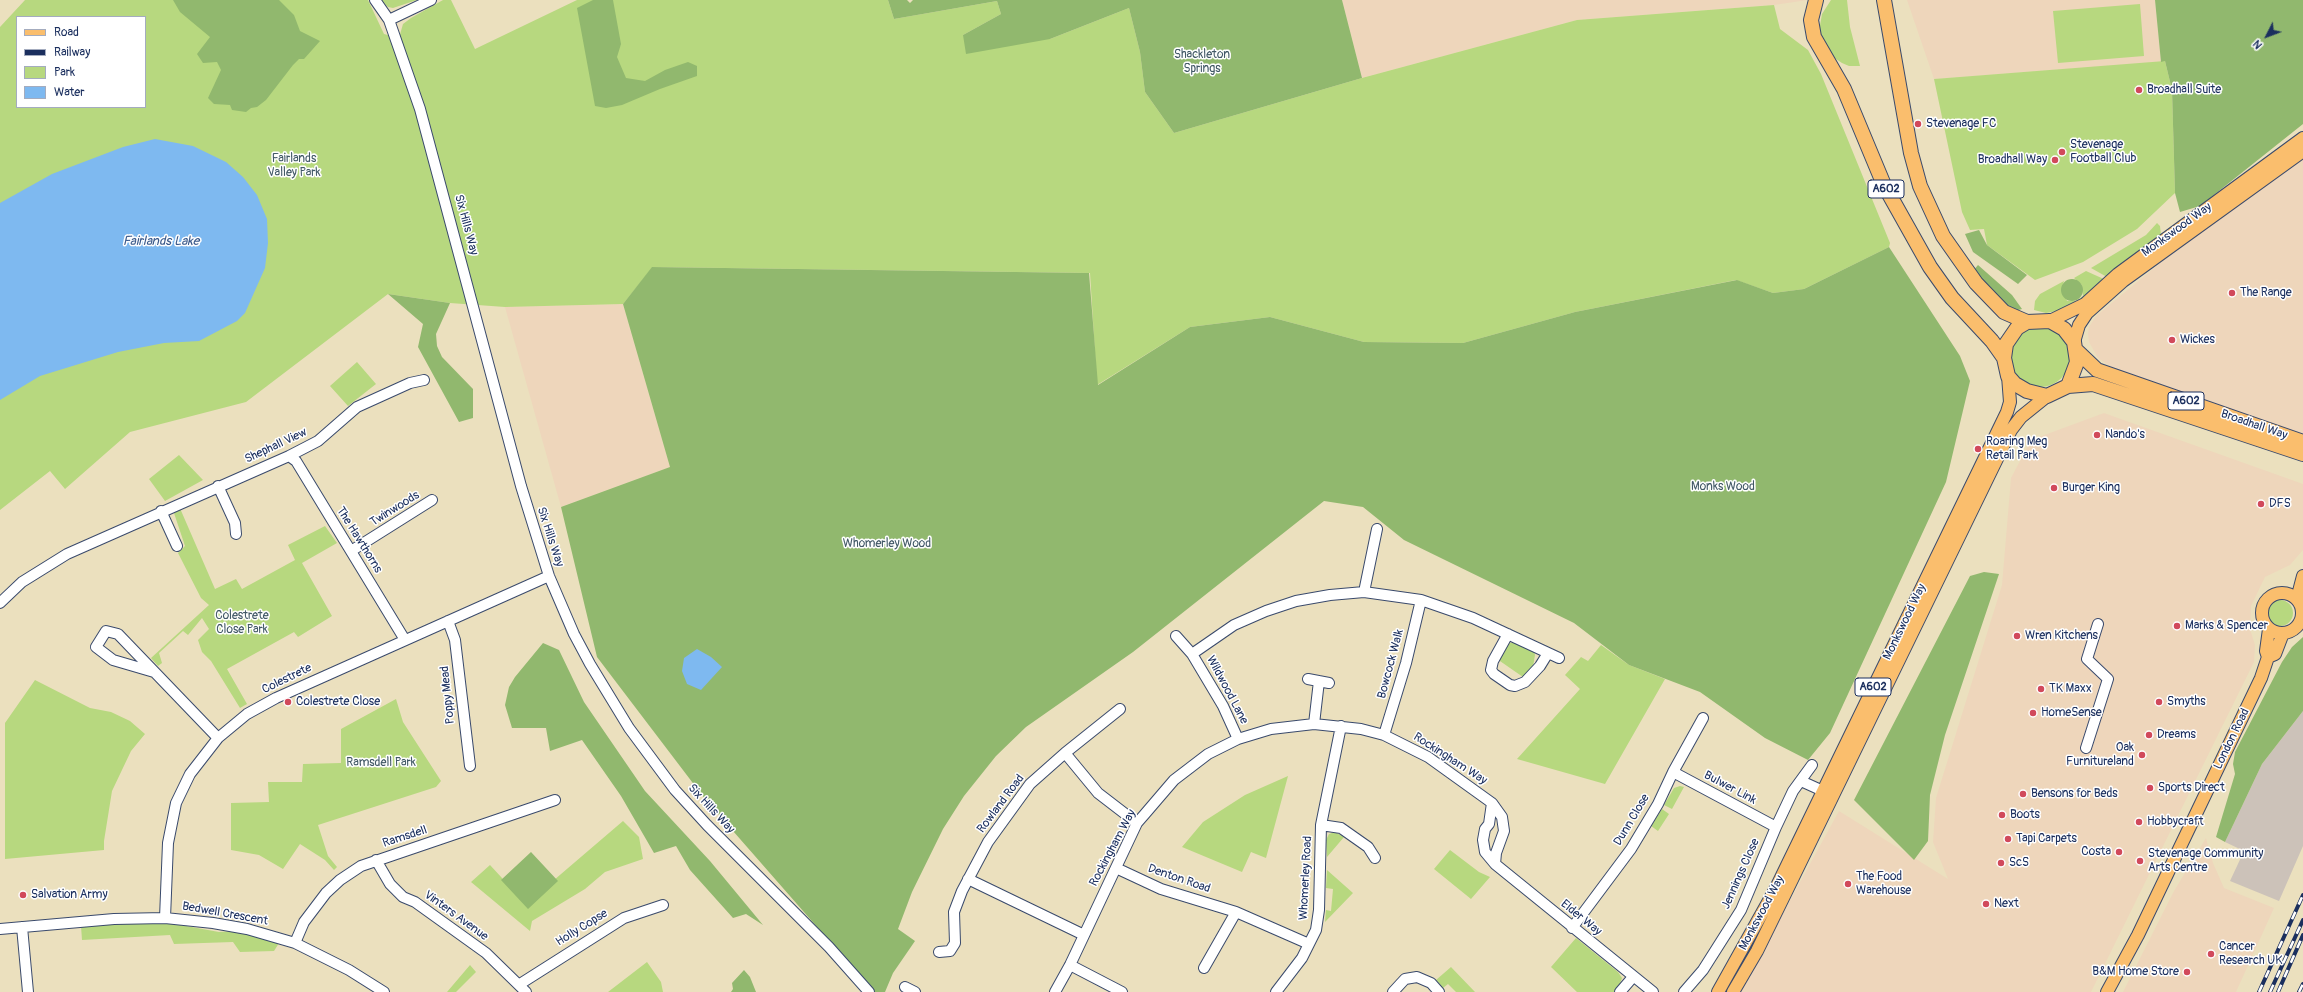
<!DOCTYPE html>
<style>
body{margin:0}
#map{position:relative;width:2303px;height:992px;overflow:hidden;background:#ebe0be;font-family:Pangolin,sans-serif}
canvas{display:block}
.legend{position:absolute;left:16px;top:16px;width:130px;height:92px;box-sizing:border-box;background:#fff;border:1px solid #a4acbf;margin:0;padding:5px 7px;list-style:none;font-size:12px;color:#1b2f5e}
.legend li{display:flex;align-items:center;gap:8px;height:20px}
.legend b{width:20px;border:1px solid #a4acbf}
.north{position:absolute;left:2247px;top:16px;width:40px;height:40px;-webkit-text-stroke:3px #fff;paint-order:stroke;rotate:228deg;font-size:11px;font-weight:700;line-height:16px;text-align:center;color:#1b2f5e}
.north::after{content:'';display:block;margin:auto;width:14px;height:18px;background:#1b2f5e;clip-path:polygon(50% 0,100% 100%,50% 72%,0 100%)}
</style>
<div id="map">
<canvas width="2303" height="992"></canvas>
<ul class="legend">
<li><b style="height:5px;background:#fabe6d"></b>Road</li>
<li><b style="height:5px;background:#1b2f5e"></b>Railway</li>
<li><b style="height:11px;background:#b7d87f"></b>Park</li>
<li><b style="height:11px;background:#7eb9f0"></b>Water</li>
</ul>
<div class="north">N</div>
</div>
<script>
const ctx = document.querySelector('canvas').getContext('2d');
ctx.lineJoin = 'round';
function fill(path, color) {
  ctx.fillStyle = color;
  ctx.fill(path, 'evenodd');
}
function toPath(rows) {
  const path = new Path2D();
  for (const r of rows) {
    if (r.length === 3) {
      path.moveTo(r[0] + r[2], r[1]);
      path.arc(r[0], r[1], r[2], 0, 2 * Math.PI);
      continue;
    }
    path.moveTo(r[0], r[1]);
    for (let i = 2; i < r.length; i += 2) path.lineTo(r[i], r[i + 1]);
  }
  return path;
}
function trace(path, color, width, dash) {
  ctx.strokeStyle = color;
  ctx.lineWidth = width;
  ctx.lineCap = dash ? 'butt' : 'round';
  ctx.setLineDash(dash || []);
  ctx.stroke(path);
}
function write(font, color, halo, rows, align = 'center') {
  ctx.font = font + ' Pangolin,sans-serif';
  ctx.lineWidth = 3;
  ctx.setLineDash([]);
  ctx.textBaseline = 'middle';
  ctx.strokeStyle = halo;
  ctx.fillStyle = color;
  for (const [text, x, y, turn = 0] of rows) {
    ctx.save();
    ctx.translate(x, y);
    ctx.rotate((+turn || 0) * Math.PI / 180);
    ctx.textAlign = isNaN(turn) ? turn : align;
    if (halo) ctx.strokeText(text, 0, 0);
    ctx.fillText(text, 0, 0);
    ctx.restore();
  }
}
const built = toPath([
 [1342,0,1808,0,1774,5,1577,20,1362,78],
 [1907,0,2155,0,2161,62,1934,79],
 [2303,158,2303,434,2114,369,2098,358,2089,342,2088,334,2089,327,2096,316,2165,259],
 [623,304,670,467,561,507,505,307],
 [2104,413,2303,484,2303,550,2290,565,2265,577,2251,606,2250,629,2255,645,2254,662,2091,992,1740,992,1839,811,1948,879,1933,842,1936,798,2002,585,2011,478,2031,440],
 [2206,838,2213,863,2224,888,2274,908,2236,992,2123,992,2174,891]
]);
const industrial = toPath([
 [2303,711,2303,846,2279,901,2230,881,2244,851,2225,842,2262,764]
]);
const green = toPath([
 [25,0,368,0,384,34,399,38,403,24,411,18,443,0,451,0,475,49,577,0,888,0,894,19,997,1,1001,14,963,35,1050,39,1129,8,1140,52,1145,92,1174,133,1362,78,1577,20,1774,5,1780,29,1808,50,1821,74,1890,243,1889,247,1804,289,1773,293,1736,280,1575,312,1463,343,1364,342,1270,317,1190,327,1097,385,1090,273,653,267,623,304,505,307,450,303,388,294,246,402,130,432,65,489,50,471,0,510,0,27],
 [17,17,145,17,145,107,17,107],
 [380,0,417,0,393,8,388,7],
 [1831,0,1847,0,1850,27,1860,66,1849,66,1842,63,1833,57,1822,41,1819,31,1822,14],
 [2140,4,2144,56,2058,63,2053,11],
 [2165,61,2172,90,2175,193,2137,229,2083,262,2035,280,1987,245,1984,229,1970,230,1962,212,1934,79],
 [2157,223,2160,226,2161,235,2107,277,2091,268,2146,235],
 [2086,271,2106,280,2087,298,2068,309,2046,313,2034,310,2035,301,2040,294,2064,281,2062,287,2067,301,2076,301,2083,296,2082,285,2074,278],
 [2040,357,30],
 [357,362,376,384,348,406,330,386],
 [179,455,203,480,165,501,149,479],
 [179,506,215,589,236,579,242,589,295,560,288,545,325,526,337,543,302,563,332,616,298,637,294,632,227,669,247,704,240,708,211,661,202,652,198,640,209,629,202,618,188,635,183,631,159,653,162,663,158,666,151,658,209,605,201,598,178,553,185,546,173,510],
 [2280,613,13],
 [1516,641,1533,649,1535,655,1533,667,1523,677,1497,659,1508,644],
 [1601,645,1629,665,1665,679,1605,784,1517,759,1580,689,1565,675,1581,657,1588,661],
 [35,680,90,708,111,712,130,721,145,734,131,751,112,791,104,841,104,850,5,859,5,723],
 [396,699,403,722,441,781,436,787,318,825,328,856,337,867,334,870,325,860,300,844,283,869,259,855,231,850,231,803,269,802,268,782,302,782,303,764,341,763,341,729],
 [1288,776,1266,858,1251,852,1242,872,1182,847,1203,822,1245,795],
 [1680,786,1684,787,1672,809,1664,805,1674,788],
 [1662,809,1669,814,1658,831,1651,826],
 [623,821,639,837,643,859,605,872,585,889,532,921,530,931,471,882,490,865,526,904],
 [1335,832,1344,837,1327,857,1326,840,1329,834],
 [1450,850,1479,872,1490,877,1471,899,1434,869],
 [1327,870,1353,893,1325,922,1326,910,1331,911,1333,889,1326,888],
 [164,922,219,932,235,931,279,943,274,951,240,952,233,942,174,944,170,935,82,940,81,926],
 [1576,938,1618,972,1622,978,1617,992,1577,992,1551,967],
 [647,962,661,982,663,992,608,992],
 [470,965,476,972,456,992,447,992],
 [1451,967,1475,992,1456,992,1448,984,1443,988,1436,980]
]);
const forest = toPath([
 [173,0,279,0,294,15,300,31,320,41,304,59,299,59,293,65,266,100,257,107,251,108,246,112,232,110,230,105,214,104,208,98,221,70,217,62,203,63,197,54,210,37,180,12],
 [593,0,613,0,621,44,617,57,626,78,645,81,665,70,688,62,697,66,697,76,660,89,622,105,606,108,595,106,577,8],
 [888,0,907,0,910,3,913,0,1342,0,1362,78,1174,133,1145,92,1140,52,1129,8,1050,39,966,54,963,35,1001,14,997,1,894,19],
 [2155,0,2303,0,2303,124,2200,206,2180,212,2175,193,2172,90,2165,61,2161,62],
 [1979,230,1987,245,2027,275,2018,284,1973,252,1965,234],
 [1889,247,1960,356,1970,381,1946,482,1830,733,1808,760,1765,738,1700,692,1629,665,1574,623,1404,540,1363,507,1324,501,1133,652,1026,727,996,756,964,796,943,829,912,892,898,929,915,941,893,973,885,992,874,992,705,799,597,657,561,507,670,467,623,304,652,267,1089,273,1098,385,1190,327,1270,317,1364,342,1463,343,1575,312,1737,280,1773,293,1804,289],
 [1978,265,2012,295,2022,309,2015,311,2005,307,1973,271],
 [2072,290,11],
 [388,294,450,303,436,334,437,346,442,357,473,389,473,418,459,422,418,347,423,324],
 [1984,572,1999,574,1945,735,1930,795,1928,841,1914,860,1854,800,1970,576],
 [2303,637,2303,711,2262,764,2225,842,2216,837,2235,774,2233,764,2235,752,2282,662,2292,647],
 [543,643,559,650,584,702,645,791,710,861,763,925,746,914,733,918,690,870,676,846,654,853,621,796,582,740,550,751,546,728,512,728,505,705,509,687,515,677],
 [531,852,558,881,528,909,501,880],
 [744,970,750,977,756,992,731,992,733,989,732,983]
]);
const water = toPath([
 [155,139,193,146,226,162,243,177,257,195,267,219,268,243,265,268,245,313,237,321,199,341,164,343,118,352,40,376,0,400,0,203,52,174,123,147],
 [697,649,711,657,722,667,701,690,687,684,682,671,684,658]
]);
const minor = toPath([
 [375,0,389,20,420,109,521,486,549,576,574,634,590,664,629,728,675,790,707,825,829,947,869,992],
 [389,20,431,0],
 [289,456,296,461,405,640],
 [218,486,235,523,236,534],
 [161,511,177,546],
 [351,551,432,500],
 [1364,592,1377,529],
 [0,603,22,582,67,554,289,456,318,441,357,407,410,383,424,380],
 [448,621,455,640,470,766],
 [1508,634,1493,661,1491,670,1494,674,1510,685,1515,686,1525,682,1540,666,1548,653],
 [1176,636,1192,654],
 [154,672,113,660,96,647,106,631,118,634,218,738],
 [1308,679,1329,683],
 [1120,709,1065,753,1098,793,1137,823],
 [1314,724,1319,681],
 [1384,735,1406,663,1421,600],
 [1238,739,1223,706,1192,654,1234,625,1266,611,1296,601,1330,595,1364,592,1421,600,1473,618,1559,658],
 [2086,748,2108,679,2087,659,2098,624],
 [1673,772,1776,827],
 [1801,781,1823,791],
 [1492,803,1489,824,1485,829,1483,840,1485,852,1495,864,1653,992],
 [1321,825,1341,828,1368,847,1375,858],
 [376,860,390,884,403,897,415,902,486,953,526,992],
 [1116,868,1161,889,1236,912,1309,944],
 [968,879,1084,935],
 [165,918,168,843,176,803,190,774,218,738,247,714,276,698,549,576],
 [22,927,28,992],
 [1572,928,1631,849,1658,804,1673,772,1703,718],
 [0,929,114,919,165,918,213,923,247,929,295,943,349,970,384,992],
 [295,943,304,922,326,893,340,880,361,866,555,800],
 [939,952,950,951,955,943,954,912,962,891,988,842,1030,784,1065,753],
 [1070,965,1122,992],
 [1204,968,1236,912],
 [520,984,624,918,663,905],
 [905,987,915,992],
 [1055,992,1070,965,1137,823,1144,815,1174,780,1208,754,1238,739,1271,729,1314,724,1361,729,1384,735,1428,757,1492,803,1502,817,1504,831,1496,853,1495,864],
 [1276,992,1302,958,1316,930,1319,910,1321,825,1341,726],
 [1393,992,1405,979,1417,977,1431,983,1439,992],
 [1620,992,1633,977],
 [1684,992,1703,970,1741,910,1776,827,1793,791,1812,765]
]);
const major = toPath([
 [2050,321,2085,304,2118,274,2303,138],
 [2074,342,2079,325,2087,313,2123,281,2303,151],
 [2282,613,20],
 [2297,599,2303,576],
 [2268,657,2275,654,2283,633],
 [1718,992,1775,890,2007,412,2010,402,2008,376],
 [1733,992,1757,951,1784,896,2011,430,2021,417,2047,396],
 [2107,992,2138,935,2261,678,2268,657,2266,651,2269,629]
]);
const highway = toPath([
 [1816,0,1811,20,1814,37,1844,89,1884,185,1930,267,1952,298,1992,341,2004,358],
 [1884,0,1911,153,1920,186,1943,236,1976,283,2004,312,2027,322],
 [2050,321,2064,329,2074,342,2077,362,2068,386,2047,396,2027,391,2015,384,2008,376,2004,358,2006,344,2017,328,2027,322,2050,321],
 [2076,350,2097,370,2303,442],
 [2068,386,2093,384,2303,454]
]);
const rail = toPath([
 [2259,992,2303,895],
 [2270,992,2303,920],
 [2278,992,2303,935],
 [2299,992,2303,984]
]);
const markers = [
 [2139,90,4,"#d1495b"],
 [1918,124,4,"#d1495b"],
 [2062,152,4,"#d1495b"],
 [2055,160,4,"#d1495b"],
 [2232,293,4,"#d1495b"],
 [2172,340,4,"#d1495b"],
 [2097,435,4,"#d1495b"],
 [1978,449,4,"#d1495b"],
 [2054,488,4,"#d1495b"],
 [2261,504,4,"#d1495b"],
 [2177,626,4,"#d1495b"],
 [2017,636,4,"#d1495b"],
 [2041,689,4,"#d1495b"],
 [288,702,4,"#d1495b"],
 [2159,702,4,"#d1495b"],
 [2033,713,4,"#d1495b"],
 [2149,735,4,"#d1495b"],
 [2142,755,4,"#d1495b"],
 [2150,788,4,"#d1495b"],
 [2023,794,4,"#d1495b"],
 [2002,815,4,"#d1495b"],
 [2139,822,4,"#d1495b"],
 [2008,839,4,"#d1495b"],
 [2119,852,4,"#d1495b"],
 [2140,861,4,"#d1495b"],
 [2001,863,4,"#d1495b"],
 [1848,884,4,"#d1495b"],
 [23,895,4,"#d1495b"],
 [1986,904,4,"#d1495b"],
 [2211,954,4,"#d1495b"],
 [2187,972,4,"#d1495b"]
];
const shields = [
 [1886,189,36],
 [2186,401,36],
 [1873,687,36]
];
const shieldNames = [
 ["A602",1886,189],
 ["A602",2186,401],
 ["A602",1873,687]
];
const parkNames = [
 ["Shackleton",1202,55],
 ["Springs",1202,69],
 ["Fairlands",294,159],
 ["Valley Park",294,173],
 ["Monks Wood",1723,487],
 ["Whomerley Wood",887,544],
 ["Colestrete",242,616],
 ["Close Park",242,630],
 ["Ramsdell Park",381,763]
];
const poiNames = [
 ["Broadhall Suite",2147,90],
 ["Stevenage FC",1926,124],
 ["Stevenage",2070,145],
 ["Football Club",2070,159],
 ["Broadhall Way",2047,160,"right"],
 ["The Range",2240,293],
 ["Wickes",2180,340],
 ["Nando's",2105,435],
 ["Roaring Meg",1986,442],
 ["Retail Park",1986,456],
 ["Burger King",2062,488],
 ["DFS",2269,504],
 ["Marks & Spencer",2185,626],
 ["Wren Kitchens",2025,636],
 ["TK Maxx",2049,689],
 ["Colestrete Close",296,702],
 ["Smyths",2167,702],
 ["HomeSense",2041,713],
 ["Dreams",2157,735],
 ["Oak",2134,748,"right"],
 ["Furnitureland",2134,762,"right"],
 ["Sports Direct",2158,788],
 ["Bensons for Beds",2031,794],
 ["Boots",2010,815],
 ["Hobbycraft",2147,822],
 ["Tapi Carpets",2016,839],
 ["Costa",2111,852,"right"],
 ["Stevenage Community",2148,854],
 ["Arts Centre",2148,868],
 ["ScS",2009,863],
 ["The Food",1856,877],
 ["Warehouse",1856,891],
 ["Salvation Army",31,895],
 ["Next",1994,904],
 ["Cancer",2219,947],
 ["Research UK",2219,961],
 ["B&M Home Store",2179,972,"right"]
];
const streetNames = [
 ["Six Hills Way",466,225,75],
 ["Monkswood Way",2177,230,-36],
 ["Broadhall Way",2254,425,19],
 ["Shephall View",276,446,-25],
 ["Twinwoods",395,509,-32],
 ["Six Hills Way",550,537,72],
 ["The Hawthorns",359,540,58],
 ["Monkswood Way",1905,622,-64],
 ["Bowcock Walk",1391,664,-75],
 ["Colestrete",287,679,-26],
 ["Wildwood Lane",1227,690,62],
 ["Poppy Mead",448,695,-96],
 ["London Road",2232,739,-64],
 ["Rockingham Way",1450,759,33],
 ["Bulwer Link",1730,788,28],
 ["Rowland Road",1001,804,-53],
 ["Six Hills Way",711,809,47],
 ["Dunn Close",1632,820,-59],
 ["Ramsdell",405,837,-18],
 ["Rockingham Way",1113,848,-62],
 ["Jennings Close",1741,874,-66],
 ["Whomerley Road",1306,878,-87],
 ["Denton Road",1179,879,19],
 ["Monkswood Way",1762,913,-62],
 ["Bedwell Crescent",225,914,10],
 ["Vinters Avenue",456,916,36],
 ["Elder Way",1581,918,39],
 ["Holly Copse",582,928,-32]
];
const waterNames = [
 ["Fairlands Lake",161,242]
];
fill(built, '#eed6bb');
fill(industrial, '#ccc2b9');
fill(green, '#b7d87f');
fill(forest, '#91b86e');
fill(water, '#7eb9f0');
trace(minor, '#3a4a6c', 12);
trace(major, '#3a4a6c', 14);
trace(highway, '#3a4a6c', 16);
trace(minor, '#fff', 10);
trace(major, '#fabe6d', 12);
trace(highway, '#fabe6d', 14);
trace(rail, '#1b2f5e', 4);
trace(rail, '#fff', 2.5, [8]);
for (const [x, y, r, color] of markers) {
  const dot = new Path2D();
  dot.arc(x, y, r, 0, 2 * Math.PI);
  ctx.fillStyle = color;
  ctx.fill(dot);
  trace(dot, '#fff', 1.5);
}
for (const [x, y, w] of shields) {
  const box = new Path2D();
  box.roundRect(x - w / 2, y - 9, w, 18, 3);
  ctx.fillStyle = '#fff';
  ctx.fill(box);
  trace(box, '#1b2f5e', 1);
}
write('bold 11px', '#1b2f5e', null, shieldNames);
write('12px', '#425966', '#fff', parkNames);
write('12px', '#1b2f5e', '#fff', poiNames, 'left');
write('12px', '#1b2f5e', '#fff', streetNames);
write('italic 13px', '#39588a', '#fff', waterNames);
</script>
